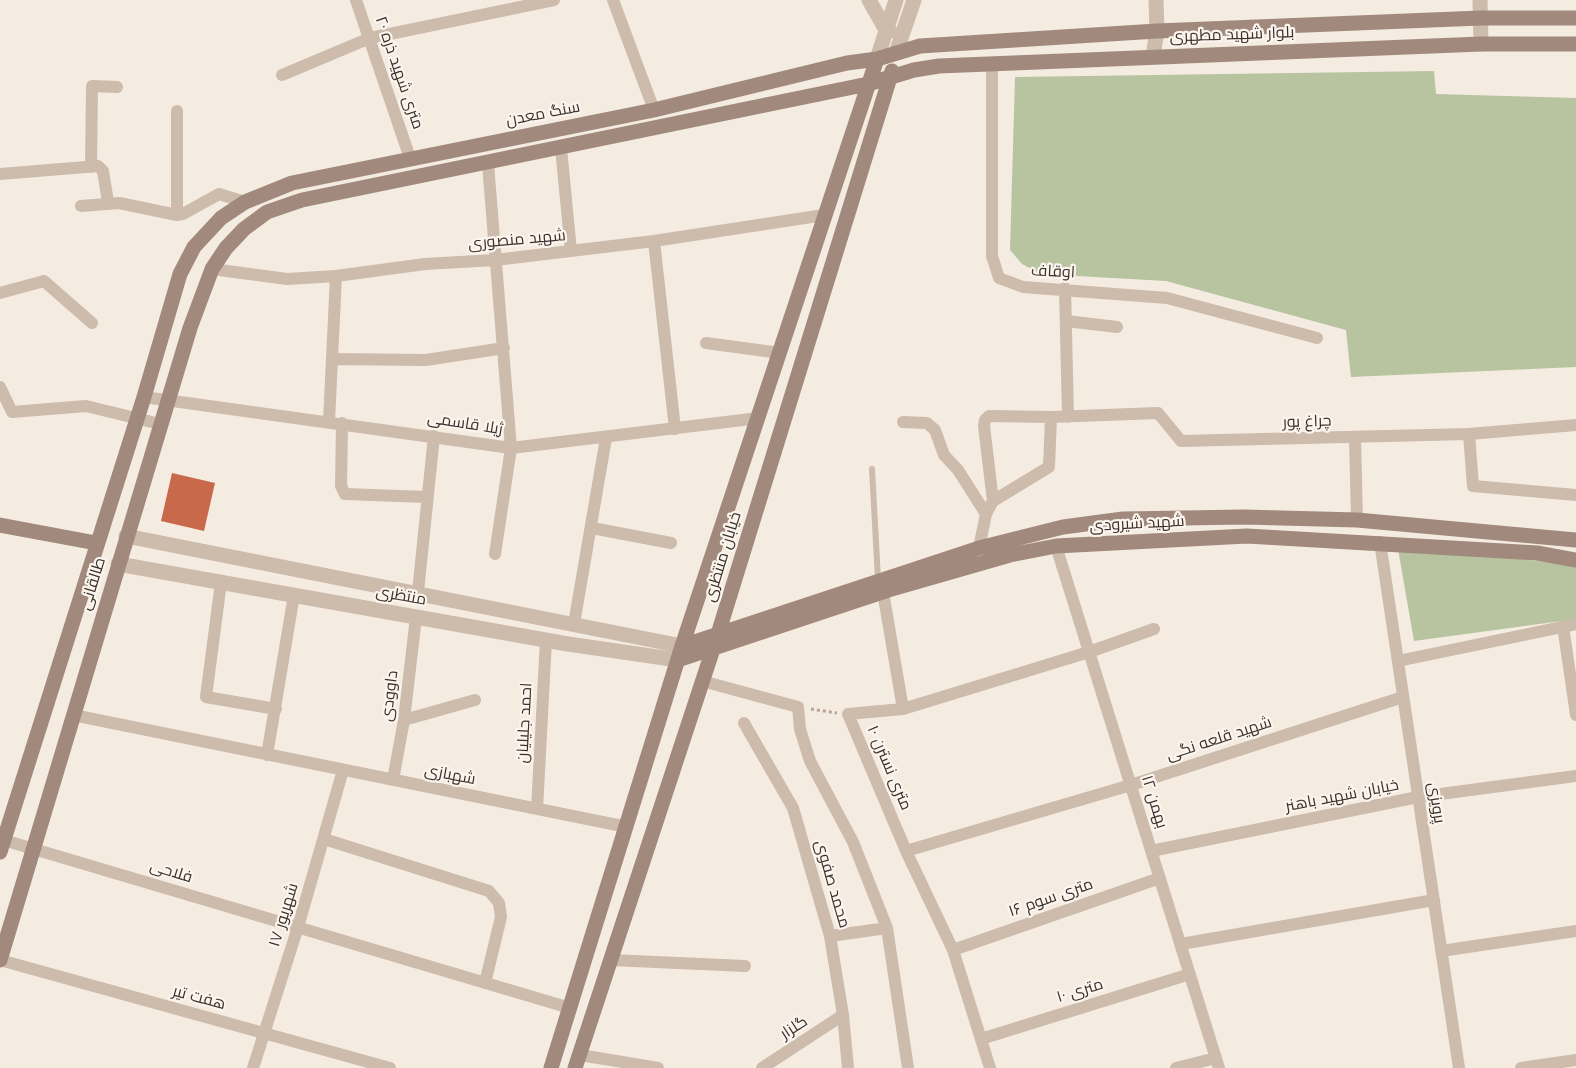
<!DOCTYPE html>
<meta charset="utf-8">
<style>
body{margin:0}
canvas{display:block;background:#f4ebe1}
</style>
<canvas width="1576" height="1068"></canvas>
<script>
const ctx = document.querySelector('canvas').getContext('2d');
ctx.lineJoin = 'round';
function fill(path, color) {
  ctx.fillStyle = color;
  ctx.fill(path, 'evenodd');
}
function toPath(rows) {
  const path = new Path2D();
  for (const r of rows) {
    path.moveTo(r[0], r[1]);
    for (let i = 2; i < r.length; i += 2) path.lineTo(r[i], r[i + 1]);
  }
  return path;
}
function trace(path, color, width, dash) {
  ctx.strokeStyle = color;
  ctx.lineWidth = width;
  ctx.lineCap = dash ? 'butt' : 'round';
  ctx.setLineDash(dash || []);
  ctx.stroke(path);
}
function write(font, color, halo, rows, align = 'center') {
  ctx.font = font + ' Arial,Cairo,sans-serif';
  ctx.lineWidth = 4.5;
  ctx.setLineDash([]);
  ctx.textBaseline = 'middle';
  ctx.strokeStyle = halo;
  ctx.fillStyle = color;
  for (const [text, x, y, turn = 0] of rows) {
    ctx.save();
    ctx.translate(x, y);
    ctx.rotate((+turn || 0) * Math.PI / 180);
    ctx.textAlign = isNaN(turn) ? turn : align;
    if (halo) ctx.strokeText(text, 0, 0);
    ctx.fillText(text, 0, 0);
    ctx.restore();
  }
}
const green = toPath([
 [1434,71,1436,94,1576,98,1576,367,1351,377,1346,330,1166,281,1041,274,1022,264,1010,250,1015,77],
 [1398,549,1489,555,1576,566,1576,619,1414,641]
]);
const building = toPath([
 [172,473,215,483,204,531,161,521]
]);
const path = toPath([
 [811,709,837,713]
]);
const service = toPath([
 [872,469,878,579]
]);
const minor = toPath([
 [356,0,410,158],
 [613,0,654,110],
 [992,64,992,256,999,278,1023,287,1167,298,1317,338],
 [282,75,370,38,554,0],
 [177,111,177,215],
 [561,148,571,251],
 [488,164,511,448,495,554],
 [91,167,92,86,117,87],
 [0,174,98,166,103,171,108,202],
 [81,206,119,203,177,215,183,214,219,194,245,202],
 [654,241,675,429],
 [212,269,287,279,336,276,425,264,495,260,654,241,824,215],
 [1065,288,1068,417],
 [0,293,44,281,92,323],
 [1066,321,1117,327],
 [706,343,780,353],
 [332,359,426,360,504,348],
 [0,387,12,412,86,406,160,424],
 [144,397,511,448,759,418],
 [329,421,336,276],
 [903,422,927,423,935,430,944,455,958,470,986,514],
 [342,423,341,486,345,494,426,497],
 [1469,434,1473,486,1576,495],
 [1355,437,1357,520],
 [993,501,984,426,985,420,989,416,1051,417,1158,413,1181,441,1469,434,1576,425],
 [592,528,671,543],
 [1380,542,1459,1068],
 [1056,546,1219,1068],
 [979,548,986,514,993,501,1049,467,1051,417],
 [221,582,206,697,276,709],
 [418,592,434,436],
 [883,592,903,709],
 [574,624,606,438],
 [1563,626,1576,715],
 [1398,661,1576,624],
 [702,681,798,707,800,729,810,761,853,842,887,928,908,1068],
 [73,715,627,827],
 [404,720,475,700],
 [744,723,793,808,830,936,843,1015,848,1068],
 [267,755,294,595],
 [393,780,404,720,416,617],
 [537,809,546,640],
 [0,839,570,1008],
 [324,839,489,891,499,903,501,917,485,983],
 [906,851,1131,785,1403,697],
 [1151,851,1418,797,1576,776],
 [830,936,887,928],
 [1181,944,1434,900],
 [953,950,1160,878],
 [1441,951,1576,931],
 [0,960,390,1068],
 [611,960,745,966],
 [981,1039,1190,974],
 [580,1055,658,1068],
 [253,1068,298,927,343,770],
 [762,1068,843,1015],
 [990,1068,953,950,906,851,848,714,903,709,1089,652,1154,629],
 [1176,1068,1216,1058],
 [1521,1068,1576,1060]
]);
const tertiary = toPath([
 [869,0,886,30,890,31],
 [1480,0,1481,44],
 [896,53,914,0],
 [1153,56,1157,31,1156,0],
 [877,59,896,0],
 [126,536,682,646],
 [118,564,568,644,678,660]
]);
const secondary = toPath([
 [0,525,96,543],
 [682,646,979,548,1063,527,1123,519,1244,517,1357,520,1576,540],
 [678,660,895,588,1010,555,1056,546,1247,536,1537,553,1576,560],
 [0,852,144,397,180,274,194,247,221,218,245,202,292,183,654,110,847,63,877,59,920,46,1157,31,1481,18,1576,18],
 [0,960,190,328,212,269,226,248,244,229,267,212,302,200,868,84,914,70,939,66,1481,44,1576,44],
 [551,1068,682,646,877,59],
 [575,1068,718,634,892,71]
]);
const streetNames = [
 ["بلوار شهید مطهری",1232,35,-2],
 ["۲۰ متری شهید ذره",399,73,71],
 ["سنگ معدن",543,114,-11],
 ["شهید منصوری",517,240,-5],
 ["اوقاف",1053,272,3],
 ["چراغ پور",1307,422,-2],
 ["ژیلا قاسمی",465,424,9],
 ["شهید شیرودی",1137,524,-3],
 ["خیابان منتظری",723,557,-73],
 ["طالقانی",93,584,-73],
 ["منتظری",401,596,10],
 ["داوودی",390,696,-83],
 ["احمد جلیلیان",525,723,-87],
 ["شهید قلعه نگی",1219,739,-18],
 ["۱۰ متری نسترن",889,768,67],
 ["شهبازی",450,775,11],
 ["خیابان شهید باهنر",1342,796,-11],
 ["۱۲ بهمن",1154,802,73],
 ["پرویزی",1436,803,81],
 ["فلاحی",171,872,17],
 ["محمد صفوی",832,884,74],
 ["۱۶ متری سوم",1051,898,-19],
 ["۱۷ شهریور",284,915,-73],
 ["۱۰ متری",1080,991,-17],
 ["هفت تیر",199,998,15],
 ["گلزار",794,1028,-33]
];
fill(green, '#b8c4a0');
fill(building, '#c8694b');
trace(path, '#b9a596', 3, [3, 3]);
trace(service, '#cdbbac', 6);
trace(minor, '#cdbbac', 12);
trace(tertiary, '#cdbbac', 15);
trace(secondary, '#a18a7d', 15);
write('16px', '#3b302b', '#fbf5ee', streetNames);
</script>
